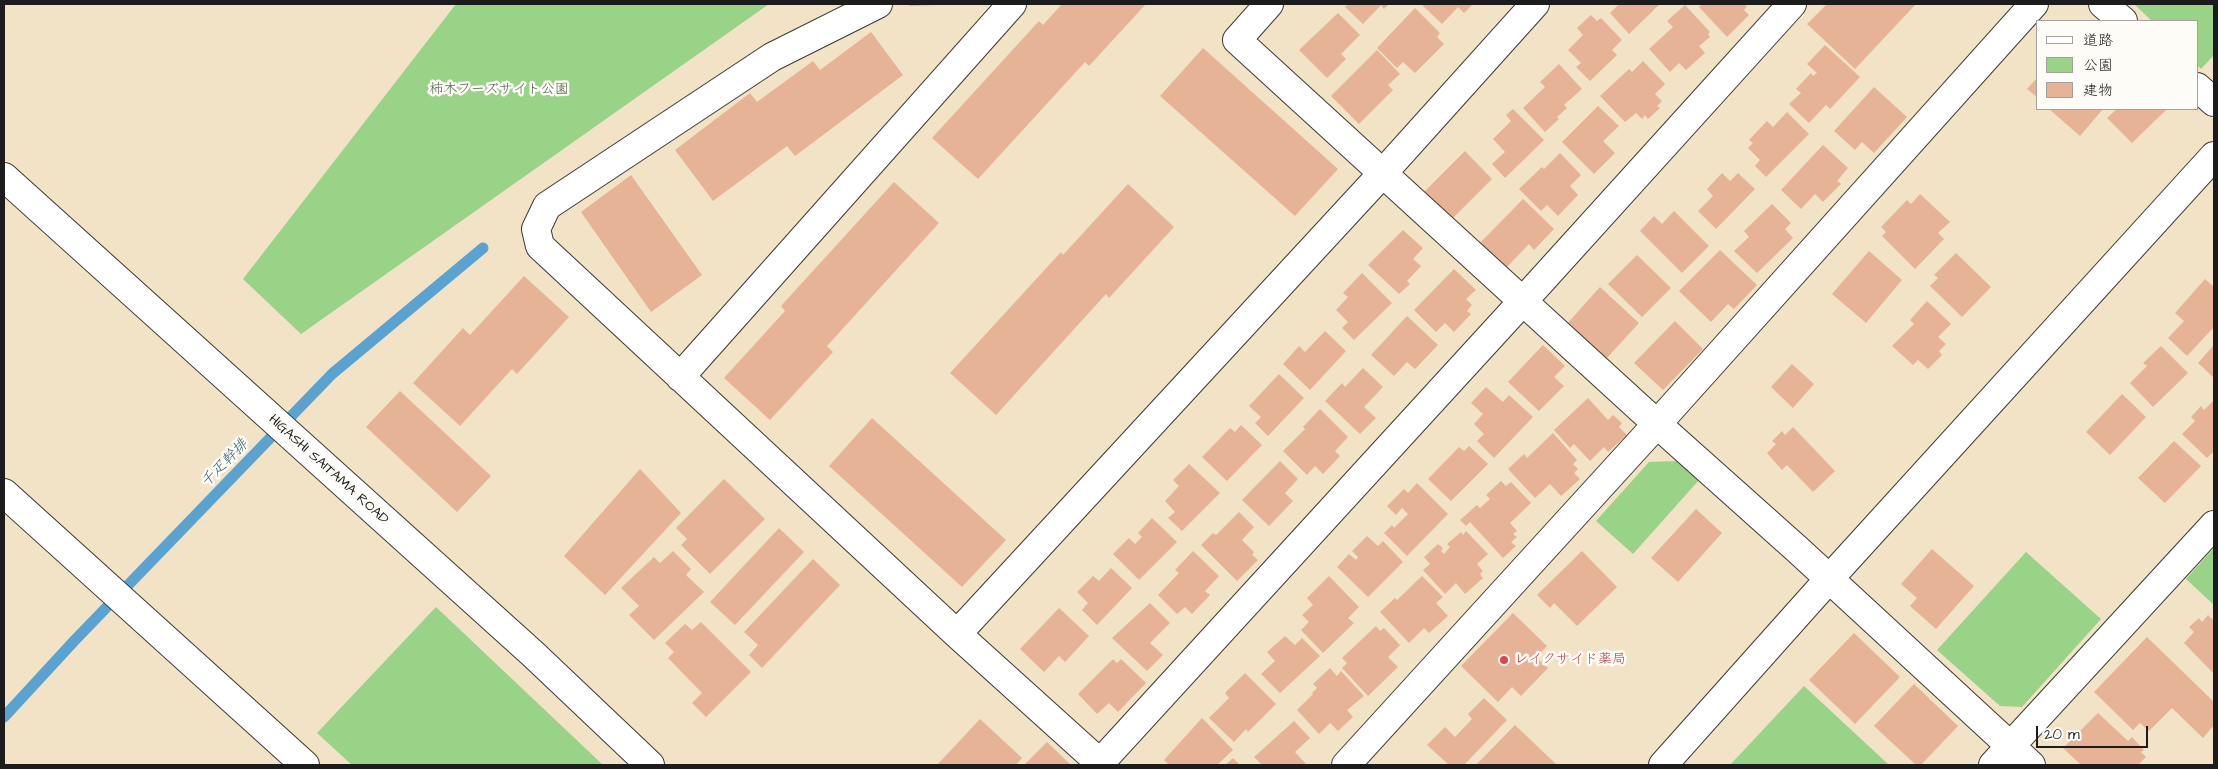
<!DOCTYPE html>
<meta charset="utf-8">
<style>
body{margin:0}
#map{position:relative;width:2218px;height:769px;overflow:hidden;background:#f2e2c6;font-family:"Architects Daughter","Klee One",sans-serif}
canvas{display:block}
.frame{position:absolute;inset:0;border:5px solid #1c1c1c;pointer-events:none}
.legend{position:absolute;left:2036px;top:20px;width:162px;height:90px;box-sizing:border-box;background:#fdfcf7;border:1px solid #a3a29f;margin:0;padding:6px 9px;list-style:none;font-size:15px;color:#1c1c1c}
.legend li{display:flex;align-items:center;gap:10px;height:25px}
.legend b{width:25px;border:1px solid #a3a29f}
.scale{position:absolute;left:2036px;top:726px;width:112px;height:22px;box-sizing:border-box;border:2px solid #1c1c1c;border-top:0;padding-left:6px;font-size:15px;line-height:18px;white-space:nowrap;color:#1c1c1c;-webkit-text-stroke:4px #fdfcf7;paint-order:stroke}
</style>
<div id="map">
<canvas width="2218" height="769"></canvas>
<div class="frame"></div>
<ul class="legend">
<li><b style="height:6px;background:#fff"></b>道路</li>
<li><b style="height:14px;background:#98d387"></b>公園</li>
<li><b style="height:14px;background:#e7b396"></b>建物</li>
</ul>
<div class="scale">20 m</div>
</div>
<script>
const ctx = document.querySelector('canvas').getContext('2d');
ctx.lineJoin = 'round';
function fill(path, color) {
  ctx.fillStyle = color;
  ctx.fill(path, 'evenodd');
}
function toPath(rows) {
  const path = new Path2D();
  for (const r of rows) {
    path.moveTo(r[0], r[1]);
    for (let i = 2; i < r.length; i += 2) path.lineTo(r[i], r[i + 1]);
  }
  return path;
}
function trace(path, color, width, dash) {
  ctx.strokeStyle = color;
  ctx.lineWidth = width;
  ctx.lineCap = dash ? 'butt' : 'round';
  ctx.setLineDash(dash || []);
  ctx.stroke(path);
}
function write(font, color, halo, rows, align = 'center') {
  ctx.font = font + ' "Architects Daughter","Klee One",sans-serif';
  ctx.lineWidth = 5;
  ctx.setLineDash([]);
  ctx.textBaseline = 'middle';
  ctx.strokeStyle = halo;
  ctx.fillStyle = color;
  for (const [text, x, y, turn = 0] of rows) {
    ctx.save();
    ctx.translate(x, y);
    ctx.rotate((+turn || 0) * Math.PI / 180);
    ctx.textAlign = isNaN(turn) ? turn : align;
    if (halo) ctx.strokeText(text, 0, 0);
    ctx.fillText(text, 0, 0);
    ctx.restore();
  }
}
const green = toPath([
 [456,4,769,4,301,334,243,279],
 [2134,4,2214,4,2214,55,2201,69,2197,65,2197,21,2152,21],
 [1677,461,1699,480,1633,554,1596,521,1649,462],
 [2214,548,2214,605,2186,579],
 [2026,552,2101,619,2022,707,2000,706,1937,650],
 [436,607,603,765,352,765,317,733],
 [1804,686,1889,765,1730,765]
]);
const stream = toPath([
 [4,717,75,640,332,374,483,248]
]);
const building = toPath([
 [909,4,935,4,936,5,909,6],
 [1062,4,1146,4,1089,66,1085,62,978,179,932,138,1039,21,1043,25],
 [1348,4,1389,4,1384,9,1381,5,1363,24,1345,7],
 [1421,4,1473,4,1464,13,1458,7,1442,24],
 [1619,4,1660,4,1629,34,1610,13],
 [1702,4,1744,4,1747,6,1744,10,1749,15,1727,37,1699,7],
 [1827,4,1916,4,1855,69,1807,24],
 [1685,5,1710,32,1708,34,1710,37,1699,46,1705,53,1686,70,1679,63,1670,72,1649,49,1673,27,1667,21],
 [1415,8,1440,33,1437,37,1444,44,1415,73,1403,62,1397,68,1377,48],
 [1338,13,1360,35,1341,54,1346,59,1327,78,1299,50],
 [1591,15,1597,21,1601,18,1622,40,1612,50,1617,55,1590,81,1576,67,1581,63,1568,50,1583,35,1577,28],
 [871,32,903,75,795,156,787,146,713,201,675,150,750,93,757,102,813,61,820,70],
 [1825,45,1860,77,1830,109,1826,105,1809,123,1789,104,1801,93,1796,89,1811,73,1813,76,1817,73,1807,64],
 [1203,48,1338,169,1295,216,1160,96],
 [1377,50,1400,74,1388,85,1393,90,1359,124,1331,96],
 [1643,61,1665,84,1655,94,1662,101,1657,106,1660,108,1648,119,1645,115,1642,119,1636,113,1625,122,1600,96,1629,69,1632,72],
 [1559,64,1582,89,1564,105,1567,108,1557,117,1559,119,1545,132,1523,108,1545,87,1540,82],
 [2037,78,2037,97,2027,89],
 [1874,87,1907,117,1874,153,1862,142,1855,150,1834,131],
 [1598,106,1619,126,1603,141,1615,153,1594,174,1562,142],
 [1513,109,1544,140,1505,178,1492,164,1505,152,1493,139,1511,121,1506,115],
 [2049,109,2103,109,2080,136],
 [2117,109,2167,109,2132,143,2107,118],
 [1787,112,1809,134,1766,177,1755,166,1760,160,1748,148,1753,143,1749,140,1767,121,1773,127],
 [1823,145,1848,168,1837,181,1841,184,1823,202,1815,194,1801,209,1781,190],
 [1465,151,1492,179,1453,218,1440,206,1438,208,1423,193],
 [1560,153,1581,175,1570,186,1578,195,1558,216,1547,205,1541,211,1519,189,1542,167,1544,169],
 [1722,173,1730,181,1738,173,1755,189,1716,229,1698,211,1713,196,1707,189],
 [631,175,702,275,651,312,581,212],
 [894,182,939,223,827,346,833,352,770,420,724,378,785,311,781,306],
 [1128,184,1174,227,1109,298,1106,294,996,415,950,373,1061,252,1063,255],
 [1920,194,1950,222,1938,233,1944,239,1915,269,1882,236,1886,232,1881,227,1907,200,1911,204],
 [1523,199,1554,229,1534,250,1529,244,1506,268,1480,243],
 [1772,204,1791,223,1785,229,1793,238,1757,273,1734,251,1749,237,1744,231],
 [1674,211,1709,246,1682,273,1640,231,1654,216,1662,224],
 [1403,230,1423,248,1413,259,1421,266,1407,281,1410,284,1399,294,1368,265],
 [1720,250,1757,285,1734,309,1728,304,1711,322,1679,291],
 [1869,251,1902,280,1866,323,1832,294],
 [1956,253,1991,287,1962,317,1930,286,1938,278,1934,275],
 [1637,255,1671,288,1642,317,1608,284],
 [1454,269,1476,290,1466,299,1472,305,1467,311,1471,314,1454,332,1445,323,1436,332,1414,310],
 [1362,273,1392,303,1354,340,1342,328,1348,322,1336,310,1348,297,1343,293],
 [524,276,569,317,517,374,512,369,460,426,413,383,463,328,470,335],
 [2205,279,2214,287,2214,327,2187,356,2168,338,2184,321,2175,313],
 [1600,287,1639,323,1605,360,1566,325],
 [1927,301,1951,324,1938,337,1946,344,1939,351,1942,355,1928,369,1918,360,1913,365,1892,346,1914,324,1910,320],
 [1407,316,1438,345,1415,369,1407,362,1394,376,1371,355],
 [1675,321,1703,349,1663,390,1634,363],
 [1325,331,1346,351,1310,390,1283,364,1299,346,1305,352],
 [1543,345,1565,366,1554,377,1564,386,1539,411,1508,382],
 [2214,345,2214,378,2198,363],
 [2161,346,2188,373,2153,407,2130,383,2147,366,2143,363],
 [1792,364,1814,384,1793,408,1771,387],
 [1363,368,1383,387,1364,407,1376,418,1360,434,1325,401,1342,383,1345,387],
 [1279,374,1304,398,1268,436,1255,423,1261,417,1249,406],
 [1486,387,1503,402,1509,395,1533,417,1494,458,1477,441,1484,434,1474,424,1483,414,1471,403],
 [400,391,491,476,457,512,366,427],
 [2122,394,2146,417,2110,455,2086,432],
 [1588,398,1608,420,1613,415,1622,423,1619,427,1627,435,1608,452,1604,447,1590,461,1574,444,1570,448,1554,430],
 [2214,400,2214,451,2207,458,2182,434,2195,421,2191,417,2201,406,2204,410],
 [1320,409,1348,437,1335,451,1340,456,1323,474,1315,466,1307,475,1283,451,1305,429,1303,427],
 [872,418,1006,540,962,587,829,466],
 [1241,425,1262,445,1227,481,1202,457,1230,428,1235,432],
 [1793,427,1835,471,1813,492,1787,465,1782,470,1767,453,1776,444,1772,441,1782,431,1785,435],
 [1553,433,1577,460,1573,464,1578,469,1574,473,1580,479,1561,496,1550,484,1535,498,1508,469,1524,454,1527,458],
 [2174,441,2201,466,2165,503,2138,478],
 [1469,446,1488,464,1451,501,1428,479,1459,447,1464,451],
 [1280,461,1298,479,1285,493,1293,501,1269,526,1242,500],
 [1189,464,1220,493,1182,531,1168,518,1175,512,1165,501,1179,486,1173,480],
 [640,469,681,513,605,595,564,556],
 [724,479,765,519,710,574,681,545,687,539,676,528],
 [1501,481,1506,486,1511,482,1531,503,1510,523,1517,531,1513,534,1517,537,1511,542,1516,546,1503,558,1470,522,1466,526,1460,520,1477,505,1480,508,1490,499,1486,495],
 [1417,483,1448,514,1407,556,1384,533,1392,525,1394,528,1408,514,1402,508,1396,515,1387,506,1404,489,1408,493],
 [1696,509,1722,533,1678,582,1651,558],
 [1239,512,1254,527,1242,540,1254,552,1252,555,1258,560,1237,581,1201,545,1213,533,1216,535],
 [1152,518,1177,542,1139,580,1113,554,1129,538,1135,544,1142,537,1138,533],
 [779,528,804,552,735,625,710,602],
 [1466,531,1488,554,1477,564,1483,571,1480,574,1483,578,1465,594,1456,583,1445,594,1423,570,1430,564,1424,557,1438,544,1443,548,1441,551,1444,554,1450,547,1447,544,1461,532,1463,535],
 [1367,536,1378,546,1383,541,1403,562,1368,597,1337,567,1349,554,1356,560,1358,557,1352,551],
 [1932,549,1974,586,1936,629,1910,606,1917,598,1901,584],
 [673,551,691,569,686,575,704,592,654,640,629,615,639,606,621,588,654,557,660,563],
 [1193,551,1219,576,1205,591,1210,595,1192,614,1185,607,1177,614,1158,595,1179,573,1175,570],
 [1582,551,1617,587,1577,626,1554,603,1550,608,1537,595],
 [813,559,840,585,762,668,749,655,758,645,744,632],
 [1111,568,1132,588,1097,625,1082,610,1088,603,1077,592,1093,576,1099,581],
 [1329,576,1359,607,1348,618,1354,623,1323,653,1301,630,1309,622,1302,615,1313,605,1307,598],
 [1422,576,1443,597,1436,603,1448,616,1429,633,1424,628,1409,643,1380,612,1395,598,1397,600],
 [1150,603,1170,623,1150,643,1163,655,1147,671,1112,638],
 [1059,608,1089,636,1065,662,1059,656,1044,672,1020,649],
 [1513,613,1547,646,1536,657,1548,668,1521,696,1512,687,1498,702,1461,666],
 [2208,615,2214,621,2214,674,2184,643,2194,632,2189,627,2199,618,2202,622],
 [701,622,751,672,706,717,692,703,702,693,668,658,674,652,665,643,685,624,692,630],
 [1376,626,1380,631,1384,628,1400,645,1388,657,1398,667,1368,696,1342,668,1347,663,1342,658],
 [1854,633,1900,677,1855,724,1809,680],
 [1285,636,1295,645,1302,638,1320,656,1280,693,1261,674,1275,661,1267,652],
 [2147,637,2214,702,2214,725,2203,738,2172,708,2149,731,2140,723,2133,730,2094,692],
 [1113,659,1117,663,1121,659,1146,683,1118,712,1109,703,1097,714,1078,694],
 [1330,668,1337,676,1341,671,1364,696,1347,710,1353,717,1338,731,1330,723,1319,734,1297,710,1313,694,1312,693,1317,688,1313,684],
 [1245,673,1276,704,1248,732,1246,729,1234,742,1209,718,1229,698,1225,693],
 [1914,684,1958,726,1921,765,1916,765,1874,726],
 [1484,698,1507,720,1464,765,1449,765,1427,745,1445,727,1455,737,1472,719,1468,714],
 [2098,713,2128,741,2132,737,2144,750,2141,752,2146,757,2138,765,2081,765,2063,748],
 [1202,718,1233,750,1217,765,1169,765,1164,760],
 [980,719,1022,758,1016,765,937,765],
 [1294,721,1310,738,1295,752,1307,765,1262,765,1254,757],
 [1515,725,1557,765,1476,765],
 [1047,742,1071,765,1024,765],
 [1233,758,1240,765,1225,765]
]);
const minor = toPath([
 [878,4,772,57,547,206,536,229,540,246,957,634,1102,765],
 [1269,4,1237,40,1657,424,1798,550,2031,765],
 [2103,4,2123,21],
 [2197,87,2214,102],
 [680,377,1012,4],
 [957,634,1382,174,1535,4],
 [1100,763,1523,301,1792,4],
 [1346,765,1657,424,2034,4],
 [1663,765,1829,579,2214,156],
 [1993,765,2214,525]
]);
const highway = toPath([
 [4,177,533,654,650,765],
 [4,493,305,765]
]);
const markers = [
 [1504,660,5,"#e0444e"]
];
const parkNames = [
 ["柿木フーズサイト公園",499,90]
];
const streetNames = [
 ["HIGASHI SAITAMA ROAD",328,470,42]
];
const healthNames = [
 ["レイクサイド薬局",1514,660]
];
const waterNames = [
 ["千疋幹排",225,464,-46]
];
fill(green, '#98d387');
trace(stream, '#5aa3d1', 11);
fill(building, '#e7b396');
trace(minor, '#3c3a36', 30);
trace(highway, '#3c3a36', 30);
trace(minor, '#fff', 28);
trace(highway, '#fff', 28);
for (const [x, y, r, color] of markers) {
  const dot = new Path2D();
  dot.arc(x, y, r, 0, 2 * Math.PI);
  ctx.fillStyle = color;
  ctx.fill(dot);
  trace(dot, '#fdfcf7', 2);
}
write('14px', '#475c41', '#fdfcf7', parkNames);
write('14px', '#1c1c1c', '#fdfcf7', streetNames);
write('14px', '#be3a42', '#fdfcf7', healthNames, 'left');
write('italic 15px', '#3b6076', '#fdfcf7', waterNames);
</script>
